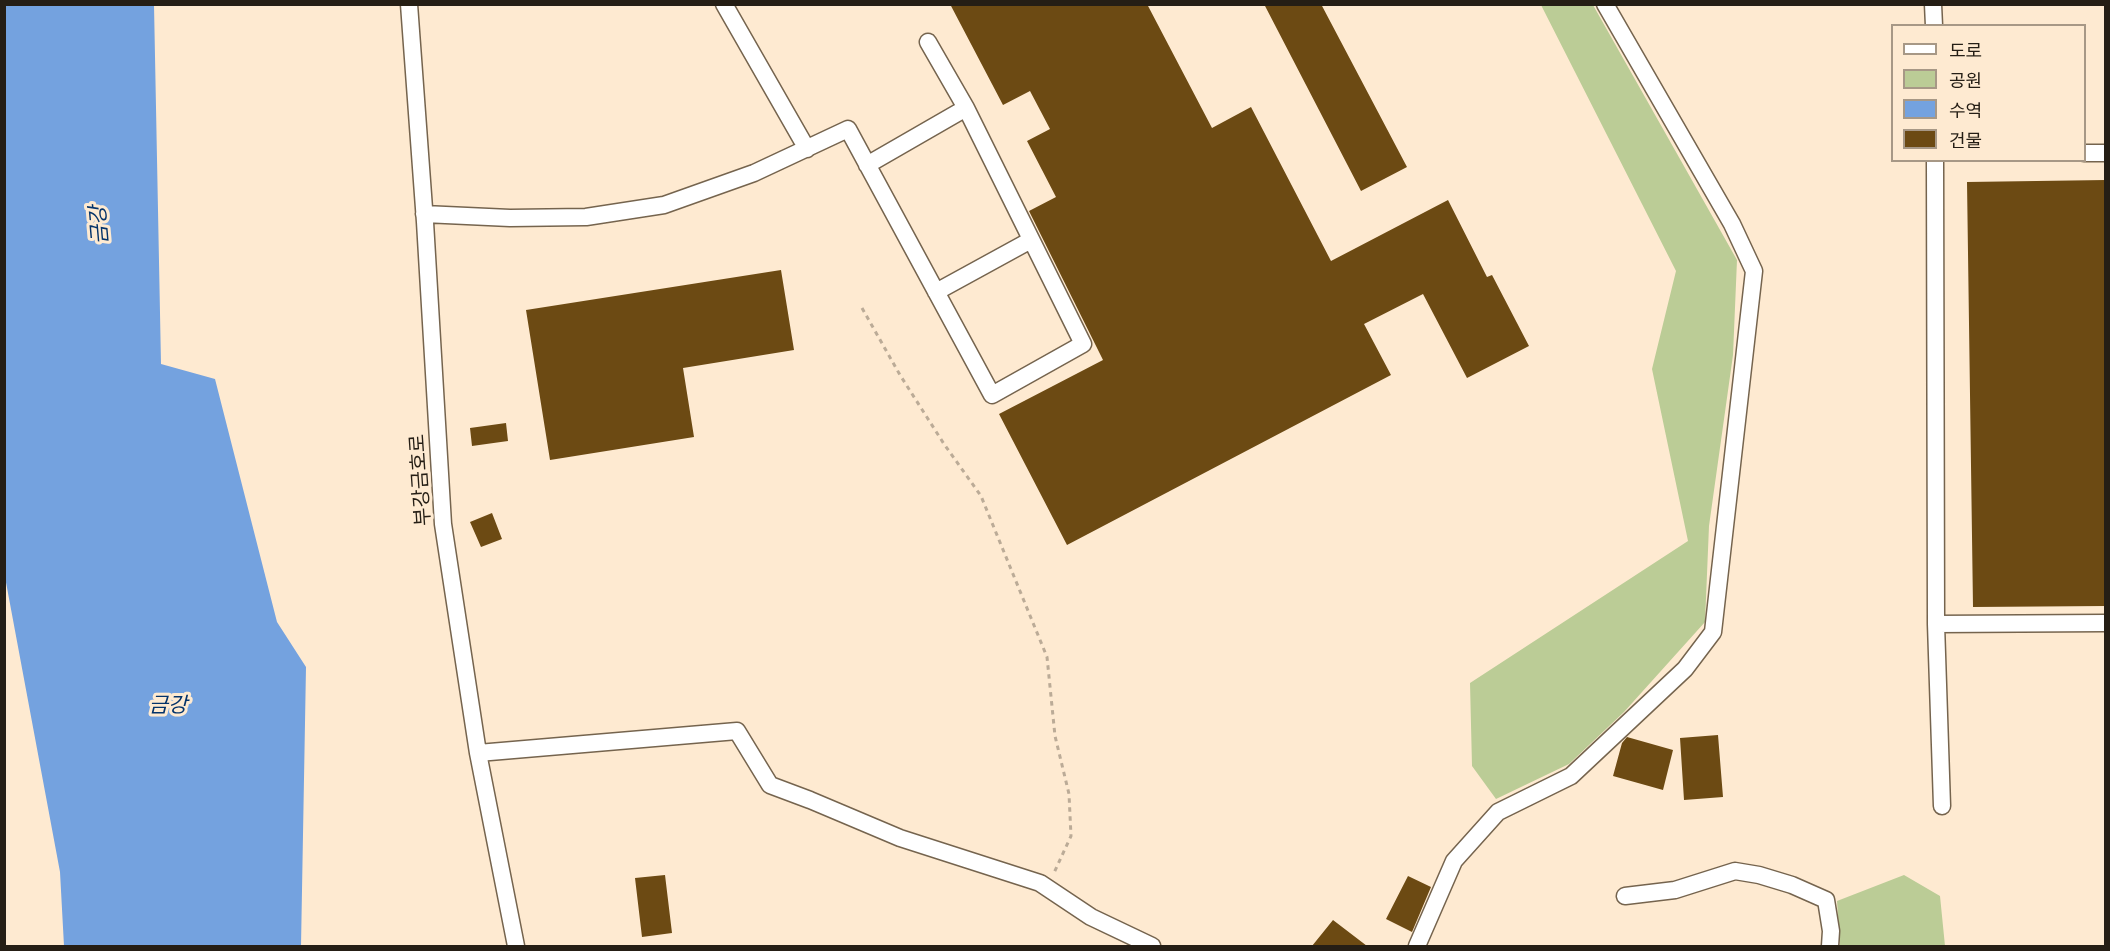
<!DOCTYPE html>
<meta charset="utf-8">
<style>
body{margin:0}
#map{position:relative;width:2110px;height:951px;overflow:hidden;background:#feead1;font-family:Ubuntu,"Noto Sans KR",sans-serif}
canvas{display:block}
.frame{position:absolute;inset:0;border:6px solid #251e15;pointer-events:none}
.legend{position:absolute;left:1891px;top:24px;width:195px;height:138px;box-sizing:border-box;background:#feead1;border:2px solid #a79886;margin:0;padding:8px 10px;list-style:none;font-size:18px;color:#251e15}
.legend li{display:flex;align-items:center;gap:12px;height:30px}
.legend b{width:30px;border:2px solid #a79886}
</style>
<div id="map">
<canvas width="2110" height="951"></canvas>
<div class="frame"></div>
<ul class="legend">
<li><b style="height:8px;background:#fff"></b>도로</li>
<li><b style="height:16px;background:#bbcc96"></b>공원</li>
<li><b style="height:16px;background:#74a2df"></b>수역</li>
<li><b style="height:16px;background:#6c4a13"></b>건물</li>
</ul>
</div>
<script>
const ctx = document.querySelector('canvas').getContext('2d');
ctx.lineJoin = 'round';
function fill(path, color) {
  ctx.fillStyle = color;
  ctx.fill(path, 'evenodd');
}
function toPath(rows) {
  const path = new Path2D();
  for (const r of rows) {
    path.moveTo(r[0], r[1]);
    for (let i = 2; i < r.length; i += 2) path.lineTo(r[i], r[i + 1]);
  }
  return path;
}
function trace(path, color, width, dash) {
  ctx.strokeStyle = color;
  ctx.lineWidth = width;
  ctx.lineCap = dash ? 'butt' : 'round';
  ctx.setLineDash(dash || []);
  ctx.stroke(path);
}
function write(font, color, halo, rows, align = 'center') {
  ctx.font = font + ' Ubuntu,"Noto Sans KR",sans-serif';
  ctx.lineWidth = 6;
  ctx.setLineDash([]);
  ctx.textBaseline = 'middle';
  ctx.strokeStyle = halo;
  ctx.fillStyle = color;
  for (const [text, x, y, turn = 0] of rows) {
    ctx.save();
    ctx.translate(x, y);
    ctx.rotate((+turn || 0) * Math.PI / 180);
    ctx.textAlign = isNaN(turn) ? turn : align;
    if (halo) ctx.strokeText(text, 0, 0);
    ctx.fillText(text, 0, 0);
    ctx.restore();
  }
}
const green = toPath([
 [1541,5,1593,5,1737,260,1733,355,1709,526,1705,622,1624,712,1569,764,1496,799,1472,766,1470,683,1688,541,1652,369,1676,271],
 [1904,875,1940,896,1945,946,1840,946,1837,901]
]);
const water = toPath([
 [4,5,154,5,161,364,215,379,277,622,306,667,301,946,64,946,60,872,5,577]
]);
const building = toPath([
 [950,4,1147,4,1212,128,1251,107,1331,261,1448,200,1487,277,1492,275,1529,346,1467,378,1423,294,1364,324,1391,375,1067,545,999,414,1103,360,1029,211,1056,197,1027,141,1050,129,1030,91,1003,105],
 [1264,4,1321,4,1407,167,1361,191],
 [2106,180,2106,606,1973,607,1967,182],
 [781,270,794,350,683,368,694,437,550,460,526,310],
 [506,423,508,441,472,446,470,428],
 [492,513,502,539,481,547,470,522],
 [1718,735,1723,797,1684,800,1680,738],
 [1627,737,1673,750,1663,790,1613,776,1622,743],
 [665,875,672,933,642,937,635,878],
 [1408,876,1431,887,1412,932,1386,919],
 [1333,920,1367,946,1312,946]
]);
const path = toPath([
 [862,308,900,375,944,444,981,496,1047,657,1055,736,1069,794,1071,836,1053,875]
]);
const minor = toPath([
 [409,4,425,222,443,524,478,753,516,946],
 [724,4,807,149],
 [1933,4,1934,26],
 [2084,153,2106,153],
 [1935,160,1936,624,1942,806],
 [867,165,966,108,928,42],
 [424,214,510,218,586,217,664,205,754,173,848,129,992,395,1083,344,966,108],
 [936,292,1031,240],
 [1936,624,2106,623],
 [478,753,737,731,770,785,810,800,900,838,1040,883,1091,917,1152,946],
 [1625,896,1675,890,1735,871,1759,875,1792,885,1826,900,1831,931,1830,946],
 [1417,946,1454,861,1498,812,1571,776,1685,669,1713,632,1754,271,1732,224,1605,4]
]);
const streetNames = [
 ["부강금호로",420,480,-94]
];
const waterNames = [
 ["금강",99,225,-95],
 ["금강",168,705]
];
fill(green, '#bbcc96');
fill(water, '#74a2df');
fill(building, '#6c4a13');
trace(minor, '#75644e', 19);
trace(path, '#bbab97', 3, [4.5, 4.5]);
trace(minor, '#fff', 16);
write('20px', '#251e15', '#feead1', streetNames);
write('italic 21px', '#04336a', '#feead1', waterNames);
</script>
